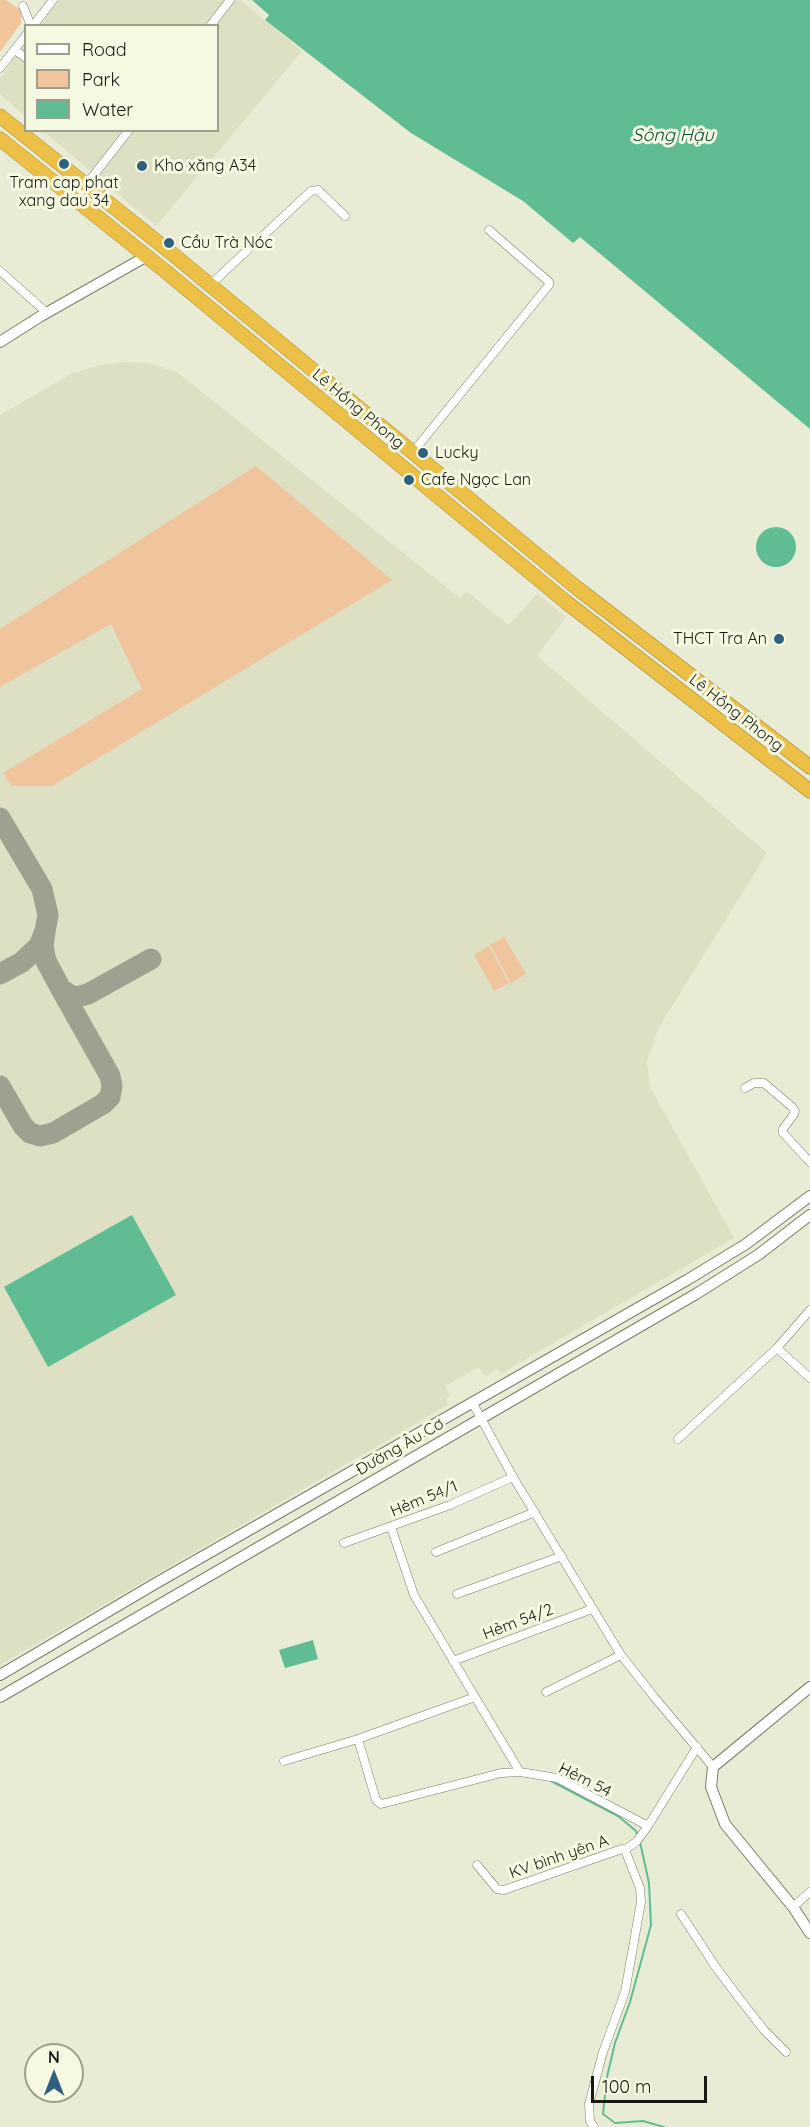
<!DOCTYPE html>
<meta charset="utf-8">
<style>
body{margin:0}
#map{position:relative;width:810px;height:2127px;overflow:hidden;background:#e9ecd5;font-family:Quicksand,sans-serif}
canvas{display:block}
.legend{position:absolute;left:24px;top:24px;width:195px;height:108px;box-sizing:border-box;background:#f6f9e2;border:2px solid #9d9f8e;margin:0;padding:8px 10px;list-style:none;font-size:18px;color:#181911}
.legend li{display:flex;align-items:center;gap:12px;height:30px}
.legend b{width:30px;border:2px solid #9d9f8e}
.north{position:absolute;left:24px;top:2043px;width:60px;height:60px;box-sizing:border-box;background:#f6f9e2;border:2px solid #9d9f8e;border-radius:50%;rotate:0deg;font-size:16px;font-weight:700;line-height:24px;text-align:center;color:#181911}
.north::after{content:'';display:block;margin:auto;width:21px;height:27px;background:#2f617e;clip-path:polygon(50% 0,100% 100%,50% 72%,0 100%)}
.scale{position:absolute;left:591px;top:2076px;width:116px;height:27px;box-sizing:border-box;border:3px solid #181911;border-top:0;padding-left:8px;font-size:18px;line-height:21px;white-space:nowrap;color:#181911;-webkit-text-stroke:4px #f6f9e2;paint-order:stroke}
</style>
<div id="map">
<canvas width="810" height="2127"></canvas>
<ul class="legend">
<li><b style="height:8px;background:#fff"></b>Road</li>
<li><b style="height:16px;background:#f0c49c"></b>Park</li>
<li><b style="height:16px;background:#60bc92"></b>Water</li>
</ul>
<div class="north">N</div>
<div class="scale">100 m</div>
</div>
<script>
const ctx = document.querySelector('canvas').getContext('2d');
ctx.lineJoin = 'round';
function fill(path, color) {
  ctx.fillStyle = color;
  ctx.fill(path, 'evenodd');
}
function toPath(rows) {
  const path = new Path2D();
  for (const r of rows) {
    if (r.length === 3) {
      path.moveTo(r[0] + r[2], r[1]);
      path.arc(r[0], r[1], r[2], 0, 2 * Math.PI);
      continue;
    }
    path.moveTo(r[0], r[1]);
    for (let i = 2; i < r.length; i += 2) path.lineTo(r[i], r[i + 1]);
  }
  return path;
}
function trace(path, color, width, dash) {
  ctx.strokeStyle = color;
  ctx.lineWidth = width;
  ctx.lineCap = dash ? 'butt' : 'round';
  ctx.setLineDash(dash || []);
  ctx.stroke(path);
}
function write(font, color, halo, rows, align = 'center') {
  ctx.font = font + ' Quicksand,sans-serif';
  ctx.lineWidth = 6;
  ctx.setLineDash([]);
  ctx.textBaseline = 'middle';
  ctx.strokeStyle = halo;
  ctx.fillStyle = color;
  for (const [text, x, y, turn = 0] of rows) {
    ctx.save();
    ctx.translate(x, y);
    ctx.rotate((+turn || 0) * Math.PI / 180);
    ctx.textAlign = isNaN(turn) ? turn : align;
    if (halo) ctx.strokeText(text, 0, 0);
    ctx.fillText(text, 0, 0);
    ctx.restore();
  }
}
const built = toPath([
 [59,0,240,0,302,51,156,226,43,131,218,130,218,26,40,26],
 [25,44,25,116,0,94,0,78],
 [125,362,149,363,178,373,460,598,466,591,509,625,537,594,566,617,537,656,767,853,658,1029,647,1061,650,1087,734,1238,502,1373,497,1369,485,1376,479,1367,445,1386,450,1396,446,1399,448,1405,0,1665,0,415,71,374,101,365]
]);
const green = toPath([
 [0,0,6,0,21,10,21,23,0,52],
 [256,466,392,580,52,786,12,786,3,773,142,689,111,624,0,687,0,629],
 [504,937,526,974,511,983,490,945],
 [489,946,509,983,494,991,474,955]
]);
const water = toPath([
 [252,0,810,0,810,429,580,237,573,243,523,201,411,133,265,20,269,15],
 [776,547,20],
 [132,1215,176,1295,48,1367,4,1287],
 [313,1640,318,1659,285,1668,279,1650]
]);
const stream = toPath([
 [551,1781,618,1816,636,1831,638,1837],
 [640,1842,649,1883,651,1925,630,2002,615,2043,607,2077,603,2114,615,2123,643,2121,664,2127]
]);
const taxiway = toPath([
 [0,818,42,889,48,915,45,931,39,946,22,962,0,974],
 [45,932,43,946,46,961,61,989,70,995,76,997,88,994,151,959],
 [0,1086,23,1126,30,1133,40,1136,53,1133,103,1104,110,1097,112,1086,110,1076,61,989]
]);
const street = toPath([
 [23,6,31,26],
 [33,26,53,0],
 [210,26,230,0],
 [15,50,26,58],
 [0,68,26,35],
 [75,199,129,130],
 [0,271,47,313],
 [210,285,311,191,318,190,345,216],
 [413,452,549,285,549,282,489,230],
 [745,1088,754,1083,764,1083,792,1107,795,1111,794,1114,783,1129,783,1133,810,1162],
 [777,1348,810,1378],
 [472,1402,513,1477,621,1655,655,1698,713,1767],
 [678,1439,777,1348,810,1310],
 [344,1543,450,1505,513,1477],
 [436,1552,535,1512],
 [457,1594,562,1556],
 [453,1661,592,1609],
 [546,1692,621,1655],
 [475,1697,520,1772],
 [358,1739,376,1800,381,1804,501,1773,520,1772,557,1778,648,1826,697,1747],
 [284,1761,358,1739,475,1697,414,1595,391,1527],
 [625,1850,637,1841,648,1826],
 [477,1865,497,1889,504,1890,622,1849,625,1850,640,1888,641,1902,625,1992,603,2052,589,2104,590,2121,594,2127],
 [793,1907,810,1892],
 [681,1914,715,1966,739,1998,764,2030,786,2052]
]);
const secondary = toPath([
 [0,342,41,316,147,256],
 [0,1675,158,1582,687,1280,746,1244,810,1196],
 [810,1687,713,1767,711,1787,725,1824,793,1907,810,1933],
 [0,1697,696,1294,758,1255,810,1215]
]);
const highway = toPath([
 [0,116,175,256,577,588,810,767],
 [0,139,165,271,566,602,810,791]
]);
const markers = [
 [64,164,6,"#2f617e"],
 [142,166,6,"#2f617e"],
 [169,243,6,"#2f617e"],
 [423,453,6,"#2f617e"],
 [409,480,6,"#2f617e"],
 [779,639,6,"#2f617e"]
];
const poiNames = [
 ["Kho xăng A34",154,166],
 ["Tram cap phat",64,183,"center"],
 ["xang dau 34",64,201,"center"],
 ["Cầu Trà Nóc",181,243],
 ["Lucky",435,453],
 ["Cafe Ngọc Lan",421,480],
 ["THCT Tra An",767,639,"right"]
];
const streetNames = [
 ["Lê Hồng Phong",358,409,40],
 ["Lê Hồng Phong",736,713,38],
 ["Đường Âu Cơ",400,1447,-30],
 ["Hẻm 54/1",424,1499,-22],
 ["Hẻm 54/2",518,1622,-21],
 ["Hẻm 54",585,1780,27],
 ["KV bình yên A",559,1857,-19]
];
const waterNames = [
 ["Sông Hậu",673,136]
];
fill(built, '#dde0c2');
fill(green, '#f0c49c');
fill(water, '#60bc92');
trace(stream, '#60bc92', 2);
trace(taxiway, '#9ea190', 21);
trace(street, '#7a7d68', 9);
trace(secondary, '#7a7d68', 12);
trace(highway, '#a28533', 15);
trace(street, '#fff', 8);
trace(secondary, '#fff', 10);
trace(highway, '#ecbf46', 14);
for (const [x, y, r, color] of markers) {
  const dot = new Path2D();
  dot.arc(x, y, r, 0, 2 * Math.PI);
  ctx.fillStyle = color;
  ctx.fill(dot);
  trace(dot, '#f6f9e2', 2);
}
write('16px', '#181911', '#f6f9e2', poiNames, 'left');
write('16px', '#181911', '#f6f9e2', streetNames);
write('italic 18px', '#025036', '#f6f9e2', waterNames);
</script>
